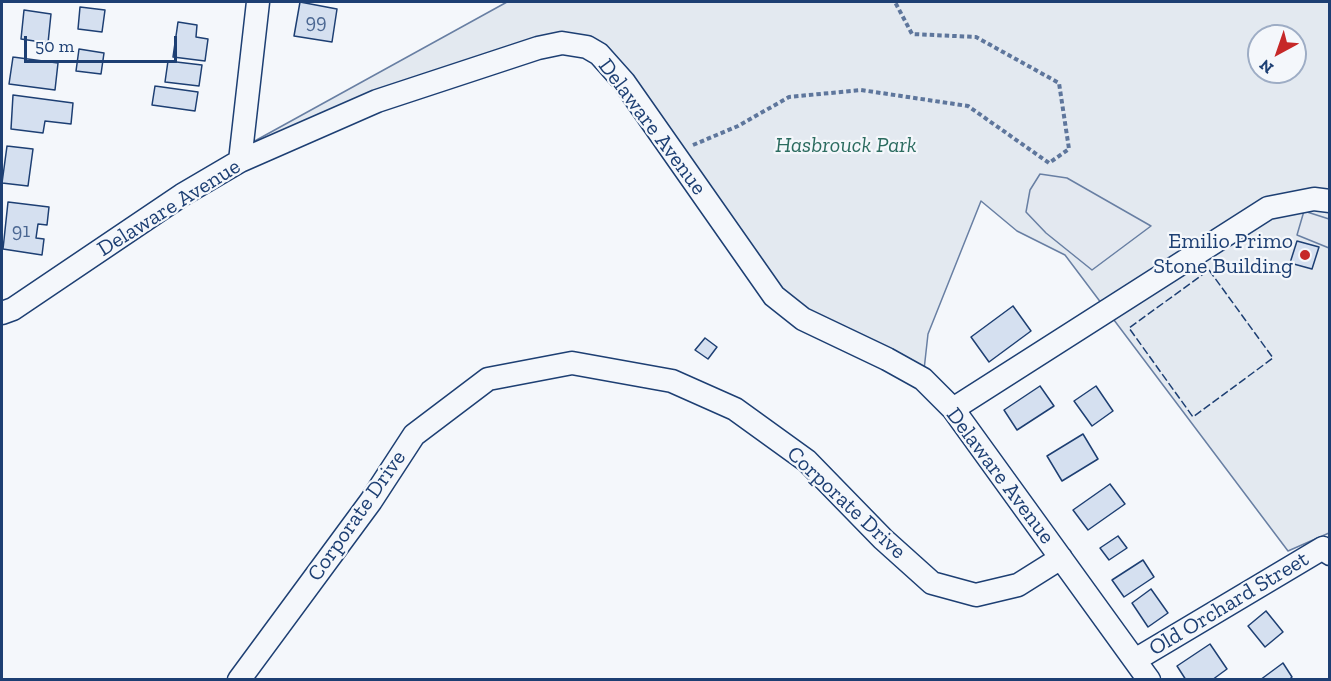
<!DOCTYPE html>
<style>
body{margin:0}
#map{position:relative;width:1331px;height:681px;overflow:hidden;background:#f4f7fb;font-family:"Zilla Slab",serif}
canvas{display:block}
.frame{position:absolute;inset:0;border:3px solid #1d3f73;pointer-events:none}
.north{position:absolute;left:1247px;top:24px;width:60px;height:60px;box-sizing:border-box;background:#f4f7fb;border:2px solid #9eadc5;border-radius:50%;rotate:220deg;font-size:16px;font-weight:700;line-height:24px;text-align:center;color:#1d3f73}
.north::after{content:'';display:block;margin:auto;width:21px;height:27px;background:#c62828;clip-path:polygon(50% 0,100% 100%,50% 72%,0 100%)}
.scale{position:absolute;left:24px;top:36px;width:153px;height:27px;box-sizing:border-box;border:3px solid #1d3f73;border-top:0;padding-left:8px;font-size:18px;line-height:21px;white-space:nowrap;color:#1d3f73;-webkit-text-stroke:4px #f4f7fb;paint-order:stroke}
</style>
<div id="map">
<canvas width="1331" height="681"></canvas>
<div class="frame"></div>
<div class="north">N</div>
<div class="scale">50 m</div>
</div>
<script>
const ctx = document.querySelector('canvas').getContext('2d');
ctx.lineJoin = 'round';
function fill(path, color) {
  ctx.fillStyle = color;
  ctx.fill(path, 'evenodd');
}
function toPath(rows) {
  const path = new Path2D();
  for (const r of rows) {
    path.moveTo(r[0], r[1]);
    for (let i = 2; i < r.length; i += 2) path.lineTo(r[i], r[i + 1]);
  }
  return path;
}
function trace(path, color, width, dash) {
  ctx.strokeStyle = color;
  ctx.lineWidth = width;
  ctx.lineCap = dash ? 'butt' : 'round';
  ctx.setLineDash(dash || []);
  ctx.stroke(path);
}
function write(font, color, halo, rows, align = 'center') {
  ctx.font = font + ' "Zilla Slab",serif';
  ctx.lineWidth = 4.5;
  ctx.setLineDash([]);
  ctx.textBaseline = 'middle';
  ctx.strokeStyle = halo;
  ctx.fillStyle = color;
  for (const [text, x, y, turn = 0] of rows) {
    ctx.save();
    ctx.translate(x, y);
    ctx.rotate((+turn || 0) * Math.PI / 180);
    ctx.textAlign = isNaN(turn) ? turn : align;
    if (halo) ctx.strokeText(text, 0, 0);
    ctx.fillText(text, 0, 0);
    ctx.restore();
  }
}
const green = toPath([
 [507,2,1329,2,1329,533,1288,551,1065,255,1017,231,981,201,928,334,923,379,803,319,624,82,562,43,242,148,507,2],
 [1259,36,1295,36,1295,72,1259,72,1259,36]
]);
const parking = toPath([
 [1040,174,1067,178,1151,226,1092,270,1046,233,1026,212,1030,190,1040,174],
 [1304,211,1329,219,1329,248,1297,235,1304,211]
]);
const building = toPath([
 [300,2,337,9,332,42,294,36,300,2],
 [80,7,105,10,102,32,78,29,80,7],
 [24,10,51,14,48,43,21,39,24,10],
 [178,22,197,25,196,37,208,39,205,61,173,57,178,22],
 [79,49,104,53,101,74,76,71,79,49],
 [13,57,58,63,55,90,9,84,13,57],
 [168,61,202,65,199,86,165,82,168,61],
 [155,86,198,92,195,111,152,105,155,86],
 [13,95,73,103,71,124,45,121,43,133,11,129,13,95],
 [7,146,33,149,28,186,2,183,7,146],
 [8,202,49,207,47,225,38,224,36,238,44,239,42,255,3,249,8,202],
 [1297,241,1319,247,1312,269,1290,263,1297,241],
 [1013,306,1031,331,989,362,971,337,1013,306],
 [705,338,717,347,708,359,695,350,705,338],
 [1040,386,1054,406,1017,430,1004,410,1040,386],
 [1096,386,1113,411,1092,426,1074,401,1096,386],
 [1083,434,1098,459,1062,481,1047,456,1083,434],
 [1110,484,1125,504,1088,530,1073,510,1110,484],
 [1118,536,1127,548,1109,560,1100,548,1118,536],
 [1143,560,1154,577,1124,597,1112,580,1143,560],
 [1151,589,1168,613,1148,627,1132,603,1151,589],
 [1266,611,1283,632,1265,647,1248,626,1266,611],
 [1210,644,1227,669,1212,680,1186,680,1177,666,1210,644],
 [1283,663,1292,677,1289,680,1260,680,1283,663]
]);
const path = toPath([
 [693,145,738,126,789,97,861,90,968,106,1049,163,1069,149,1059,83,976,37,912,34,895,2]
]);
const minor = toPath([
 [240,161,258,2],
 [2,313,13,309,182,195,240,161,377,101,538,48,562,43,587,47,599,54,624,82,774,296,803,319,887,359,923,379,953,409,1149,680],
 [953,409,1268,208,1314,199,1330,201],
 [1135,660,1323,548,1330,554],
 [239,680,371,501,414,435,488,379,572,363,672,381,735,409,807,461,883,539,932,583,976,595,1018,585,1061,558]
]);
const fence = toPath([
 [1209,270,1273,358,1193,417,1129,328,1209,270]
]);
const markers = [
 [1305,255,6,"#c62828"]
];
const numberNames = [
 ["99",316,22],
 ["91",21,231]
];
const streetNames = [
 ["Delaware Avenue",652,127,53],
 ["Delaware Avenue",169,208,-32],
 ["Delaware Avenue",1000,476,53],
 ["Corporate Drive",846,503,43],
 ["Corporate Drive",357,516,-55],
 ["Old Orchard Street",1229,604,-31]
];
const parkNames = [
 ["Hasbrouck Park",846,146]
];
const poiNames = [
 ["Emilio Primo",1293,242],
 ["Stone Building",1293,267]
];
fill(green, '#e3e9f0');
trace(green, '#687fa3', 1.5);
fill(parking, '#e3e8f0');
trace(parking, '#687fa3', 1.5);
fill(building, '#d5e0f0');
trace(building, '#1d3f73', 1.5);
trace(minor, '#1d3f73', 25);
trace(path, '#5e769c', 4, [4.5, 3]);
trace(minor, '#f4f7fb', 22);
trace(fence, '#1d3f73', 1.5, [8, 3]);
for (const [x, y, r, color] of markers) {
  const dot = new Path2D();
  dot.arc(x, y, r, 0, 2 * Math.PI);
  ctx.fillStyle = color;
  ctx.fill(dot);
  trace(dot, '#f4f7fb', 2);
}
write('20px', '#4b6792', null, numberNames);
write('22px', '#1d3f73', '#f4f7fb', streetNames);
write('italic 22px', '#2c6c60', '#f4f7fb', parkNames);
write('22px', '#1d3f73', '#f4f7fb', poiNames, 'right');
</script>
